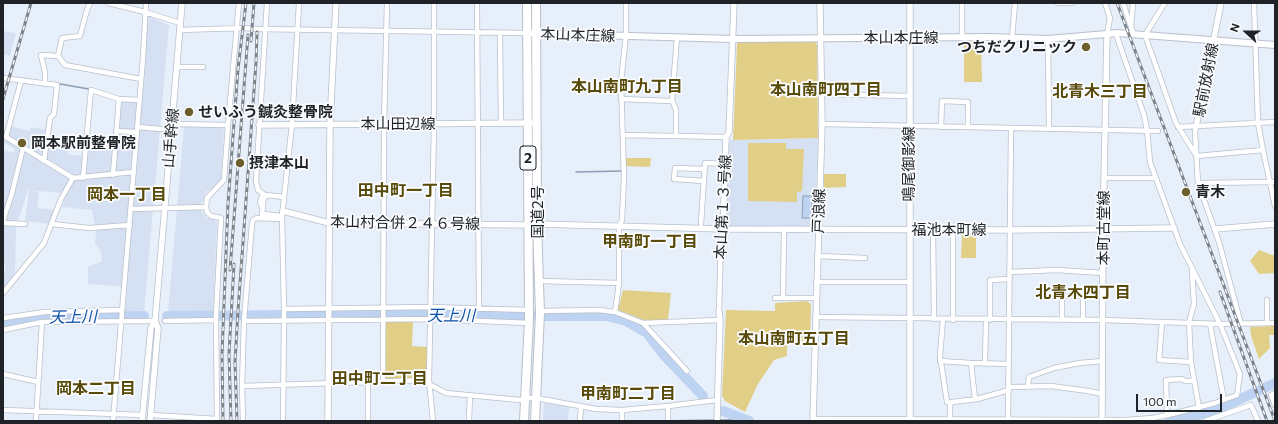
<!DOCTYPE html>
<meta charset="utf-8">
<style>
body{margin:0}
#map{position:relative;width:1278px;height:424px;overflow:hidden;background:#e7effa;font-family:Commissioner,sans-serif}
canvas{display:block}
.frame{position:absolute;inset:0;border:4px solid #1f2226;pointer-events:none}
.north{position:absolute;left:1226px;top:12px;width:40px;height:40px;-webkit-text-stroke:3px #fafbfe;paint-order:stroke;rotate:291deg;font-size:11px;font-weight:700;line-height:16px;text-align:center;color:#1f2226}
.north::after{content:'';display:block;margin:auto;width:14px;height:18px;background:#1f2226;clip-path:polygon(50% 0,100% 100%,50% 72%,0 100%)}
.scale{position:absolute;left:1136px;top:394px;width:86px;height:18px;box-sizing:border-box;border:2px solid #1f2226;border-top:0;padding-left:5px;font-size:12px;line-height:14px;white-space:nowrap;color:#1f2226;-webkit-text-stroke:3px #fafbfe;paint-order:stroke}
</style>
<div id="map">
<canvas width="1278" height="424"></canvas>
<div class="frame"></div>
<div class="north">N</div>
<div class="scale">100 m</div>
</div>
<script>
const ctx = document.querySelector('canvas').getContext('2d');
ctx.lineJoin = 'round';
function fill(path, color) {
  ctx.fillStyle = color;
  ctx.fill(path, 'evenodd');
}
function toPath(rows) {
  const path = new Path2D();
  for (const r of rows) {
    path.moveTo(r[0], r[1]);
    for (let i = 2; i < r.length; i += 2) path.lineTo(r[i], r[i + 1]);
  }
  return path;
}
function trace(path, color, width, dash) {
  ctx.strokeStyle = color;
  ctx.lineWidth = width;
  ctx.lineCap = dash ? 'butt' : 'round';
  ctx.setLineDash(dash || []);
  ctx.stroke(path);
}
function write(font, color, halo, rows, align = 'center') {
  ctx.font = font + ' Commissioner,"Noto Sans JP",sans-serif';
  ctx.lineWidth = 3.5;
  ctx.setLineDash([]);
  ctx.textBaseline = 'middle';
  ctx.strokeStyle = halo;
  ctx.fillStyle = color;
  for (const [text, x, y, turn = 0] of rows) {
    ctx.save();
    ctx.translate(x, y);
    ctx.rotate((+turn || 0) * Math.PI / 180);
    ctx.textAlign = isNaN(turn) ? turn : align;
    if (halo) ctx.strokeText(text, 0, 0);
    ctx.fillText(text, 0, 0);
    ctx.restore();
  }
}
const built = toPath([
 [148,16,169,25,144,313,125,313,127,287,88,284,88,267,102,261,101,251,95,244,96,232,92,210,62,207,66,196,61,193,28,190,16,227,15,275,3,290,3,273,5,273,3,241,4,222,3,221,3,150,13,153,15,149,3,142,3,136,6,125,30,131,31,127,47,130,45,144,69,146,68,155,87,156,88,149,117,149,121,101,141,101],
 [3,31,16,33,10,56,3,54],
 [184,127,224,127,221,181,211,191,206,191,205,199,201,203,201,211,205,215,205,218,214,219,217,223,213,312,168,313],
 [818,138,815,222,811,226,728,226,726,224,729,142,731,140],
 [29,190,39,192,37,208,55,210,49,224,25,221],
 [544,403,569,406,568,421,543,421]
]);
const green = toPath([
 [964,40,981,40,982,82,964,82],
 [814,41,817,45,818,138,733,140,737,44,739,42],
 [748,143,786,143,786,149,804,149,802,191,797,192,797,202,748,201],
 [626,158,651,158,650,167,626,166],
 [824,174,846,174,846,187,824,188],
 [962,234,976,234,976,258,961,258],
 [1259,250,1275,256,1275,273,1259,274,1250,261],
 [623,290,671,293,668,320,644,320,618,310],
 [807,301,811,304,810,341,787,341,787,356,774,360,758,384,745,412,725,401,722,396,726,310,775,311,775,303],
 [387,321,413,321,412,346,427,347,427,376,425,378,387,380,385,377,385,323],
 [1274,326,1274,335,1269,335,1270,348,1259,359,1251,336,1250,327]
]);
const water = toPath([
 [803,196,812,196,812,218,802,218,803,196]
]);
const stream = toPath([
 [60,84,89,89],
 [576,172,622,171],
 [718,420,729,420,741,418],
 [657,421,715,420]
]);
const river = toPath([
 [167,316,424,314,525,316,607,316,626,321,647,333,663,354,703,396],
 [3,324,45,317,144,316],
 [723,411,749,421],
 [1170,421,1189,418,1221,408,1275,383]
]);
const minor = toPath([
 [108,3,145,12,180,23],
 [267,3,256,181,258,190,265,195,284,197],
 [477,3,479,309],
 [962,3,962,38],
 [1058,3,1072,3],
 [1105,3,1110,18,1107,35],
 [1123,3,1130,24],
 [1133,3,1131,27,1134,34],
 [1165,3,1145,35,1176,123,1196,155],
 [1254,3,1258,123,1263,150,1275,206],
 [179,30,243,28,257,29,527,33],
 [500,33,501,124],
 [1012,38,1015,3],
 [1048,39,1049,129],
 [58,56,62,38,80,36,87,10,90,3],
 [176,67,203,67],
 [3,78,57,85,54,114,50,118,44,161],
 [21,81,6,137,73,178,133,172],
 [45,84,45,72,41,55,58,56,65,65,141,79],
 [821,94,910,96],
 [621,99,670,101,672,100],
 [172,124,228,125],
 [822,124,1158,131],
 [137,127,172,130],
 [941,127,942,101,968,102,968,127],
 [1178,127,1275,122],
 [1196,127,1195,132,1198,183,1219,242,1241,324],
 [116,131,136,132],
 [623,135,726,137],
 [676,136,676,110,672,100,677,37],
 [1197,156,1263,150],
 [113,175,119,99],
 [83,178,91,90,119,99,139,100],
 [1104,178,1156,178],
 [704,181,674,179,675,168,704,169],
 [1198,183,1275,182],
 [262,207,260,202,263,194],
 [131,209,206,207],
 [263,214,282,216],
 [262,218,263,202,264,198,267,196],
 [3,221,12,193,23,148],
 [3,223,25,224],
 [52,224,89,228,130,225],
 [701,224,705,163,725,164],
 [784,229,783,298,816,298],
 [933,230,934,319],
 [817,256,865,258],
 [1192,271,1194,304,1189,322,1190,343,1191,362,1199,408],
 [1010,272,1057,270,1103,273],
 [540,281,619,283],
 [816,282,909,282],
 [3,293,44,243,61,199,73,178],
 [775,298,783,298],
 [1267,300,1267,323],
 [284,309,431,307,529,310],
 [540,311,599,310,615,312,643,323,720,320],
 [719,311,721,239,723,229],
 [615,312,619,283,619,226,622,220,624,177,621,82,626,35,626,3],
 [815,317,1103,320,1220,324,1275,323],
 [3,318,45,312,122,310],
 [943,319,940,356,947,402,951,403],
 [953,320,953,230],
 [990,320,990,280,1010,279],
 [1062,320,1062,296,1083,296,1083,320],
 [165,321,216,320],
 [244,321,431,319,529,323],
 [1162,322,1159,360,1191,362],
 [643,323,687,371],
 [1210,324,1224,400],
 [3,330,42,322,155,321],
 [940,361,971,363,1009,364],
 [971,363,975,399],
 [985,363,986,320],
 [3,374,38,382],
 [383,382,384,124,387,3],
 [429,384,446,393,520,400,525,398,536,398,596,409,622,410,668,406,717,400],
 [242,386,429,380],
 [1028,386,1029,377,1054,368,1080,363,1103,361],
 [1009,387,1051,386,1088,391,1103,394],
 [1275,393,1271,395,1275,405],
 [3,410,143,415],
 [151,415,217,419],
 [1167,415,1166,380,1182,379,1185,381,1194,381],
 [813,419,1126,420,1153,418,1172,414,1215,403,1237,395,1240,374,1220,324,1180,244,1150,162,1147,130,1144,115,1116,34],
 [950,419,950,405,952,402,977,399,1009,390],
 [36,421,42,322],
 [113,421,143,58,146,3],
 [217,421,216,316,221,218,211,216,207,212,206,207,207,198,224,180,228,125,239,3],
 [243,421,242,386,244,321,252,224,253,220,257,218,282,219],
 [283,421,284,311,282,216,292,124,299,3],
 [368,421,368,383],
 [433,421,429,380,434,124,434,3],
 [469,421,470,395],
 [580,421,581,406],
 [622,421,622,410],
 [668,421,668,406],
 [1008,421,1011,128],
 [1205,421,1251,405,1258,421]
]);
const tertiary = toPath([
 [259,125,531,123],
 [1196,127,1221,3],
 [283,211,329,223,528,225,537,224,723,229,1010,230,1174,228],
 [723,229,726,137,729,132,734,3],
 [1215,229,1275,224],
 [813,419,822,124,820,3],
 [142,421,151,328,155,321,164,218,182,3],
 [150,421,158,328,155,321],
 [328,421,330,124,336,3],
 [717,421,720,320,719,311],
 [910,421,910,3],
 [1102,421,1103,229,1107,35]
]);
const secondary = toPath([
 [527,33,733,39,989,37,1048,39,1118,33,1275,45]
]);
const trunk = toPath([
 [524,421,529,320,527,3],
 [535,421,540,313,537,224,536,3]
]);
const rail = toPath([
 [1117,3,1275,421],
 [251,41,254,3],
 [3,99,31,3],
 [230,270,248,35],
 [1220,292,1267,421],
 [223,421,222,354,228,204,238,69,246,3],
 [231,421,229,354,234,264],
 [237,421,235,362,238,311,256,63,257,32]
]);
const markers = [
 [1086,47,5,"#6c5f2c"],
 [189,112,5,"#6c5f2c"],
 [22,143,5,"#6c5f2c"],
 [240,163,5,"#6c5f2c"],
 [1186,192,5,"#6c5f2c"]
];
const shields = [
 [528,158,16]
];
const shieldNames = [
 ["2",528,158]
];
const streetNames = [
 ["本山本庄線",578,35,2],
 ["本山本庄線",901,38],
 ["駅前放射線",1206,80,-79],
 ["本山田辺線",398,124],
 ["山手幹線",171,138,-85],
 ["鳴尾御影線",909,164,-90],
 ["本山第１３号線",723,207,-87],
 ["戸浪線",819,211,-88],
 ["国道2号",538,212,-90],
 ["本山村合併２４６号線",405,223,1],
 ["本町古堂線",1104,228,-90],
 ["福池本町線",949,230]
];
const poiNames = [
 ["つちだクリニック",1077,47,"right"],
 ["せいふう鍼灸整骨院",198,112],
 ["岡本駅前整骨院",31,143],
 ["摂津本山",249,163],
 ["青木",1195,192]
];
const neighbourhoodNames = [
 ["本山南町九丁目",627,87],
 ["本山南町四丁目",826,90],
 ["北青木三丁目",1100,92],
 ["田中町一丁目",406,191],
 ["岡本一丁目",127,195],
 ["甲南町一丁目",650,242],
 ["北青木四丁目",1083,293],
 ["本山南町五丁目",794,339],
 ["田中町二丁目",380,379],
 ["岡本二丁目",96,389],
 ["甲南町二丁目",628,394]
];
const waterNames = [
 ["天上川",451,316],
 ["天上川",73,317,-1]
];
fill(built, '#d5e1f2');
fill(green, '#e2cf87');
fill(water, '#bdd3f1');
trace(water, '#8e9eb4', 1);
trace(stream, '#8e9eb4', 1.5);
trace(river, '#bdd3f1', 10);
trace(minor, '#b9c0cb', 6);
trace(tertiary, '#b9c0cb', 7);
trace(secondary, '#b9c0cb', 8);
trace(trunk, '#b9c0cb', 10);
trace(minor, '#fff', 4.5);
trace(tertiary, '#fff', 5.5);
trace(secondary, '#fff', 6);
trace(trunk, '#fff', 8);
trace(rail, '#7d838a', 3);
trace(rail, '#fafbfe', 1.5, [4.5]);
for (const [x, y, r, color] of markers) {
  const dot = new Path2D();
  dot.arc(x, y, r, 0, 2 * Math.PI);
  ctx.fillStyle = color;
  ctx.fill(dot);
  trace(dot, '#fafbfe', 1.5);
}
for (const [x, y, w] of shields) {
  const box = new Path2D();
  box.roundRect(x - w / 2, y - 12, w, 24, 3);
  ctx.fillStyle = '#fafbfe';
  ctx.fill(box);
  trace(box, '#1f2226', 1);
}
write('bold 14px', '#1f2226', null, shieldNames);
write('15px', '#1f2226', '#fafbfe', streetNames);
write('bold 15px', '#1f2226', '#fafbfe', poiNames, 'left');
write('bold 16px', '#574907', '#fafbfe', neighbourhoodNames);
write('italic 16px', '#0d52a7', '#fafbfe', waterNames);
</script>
